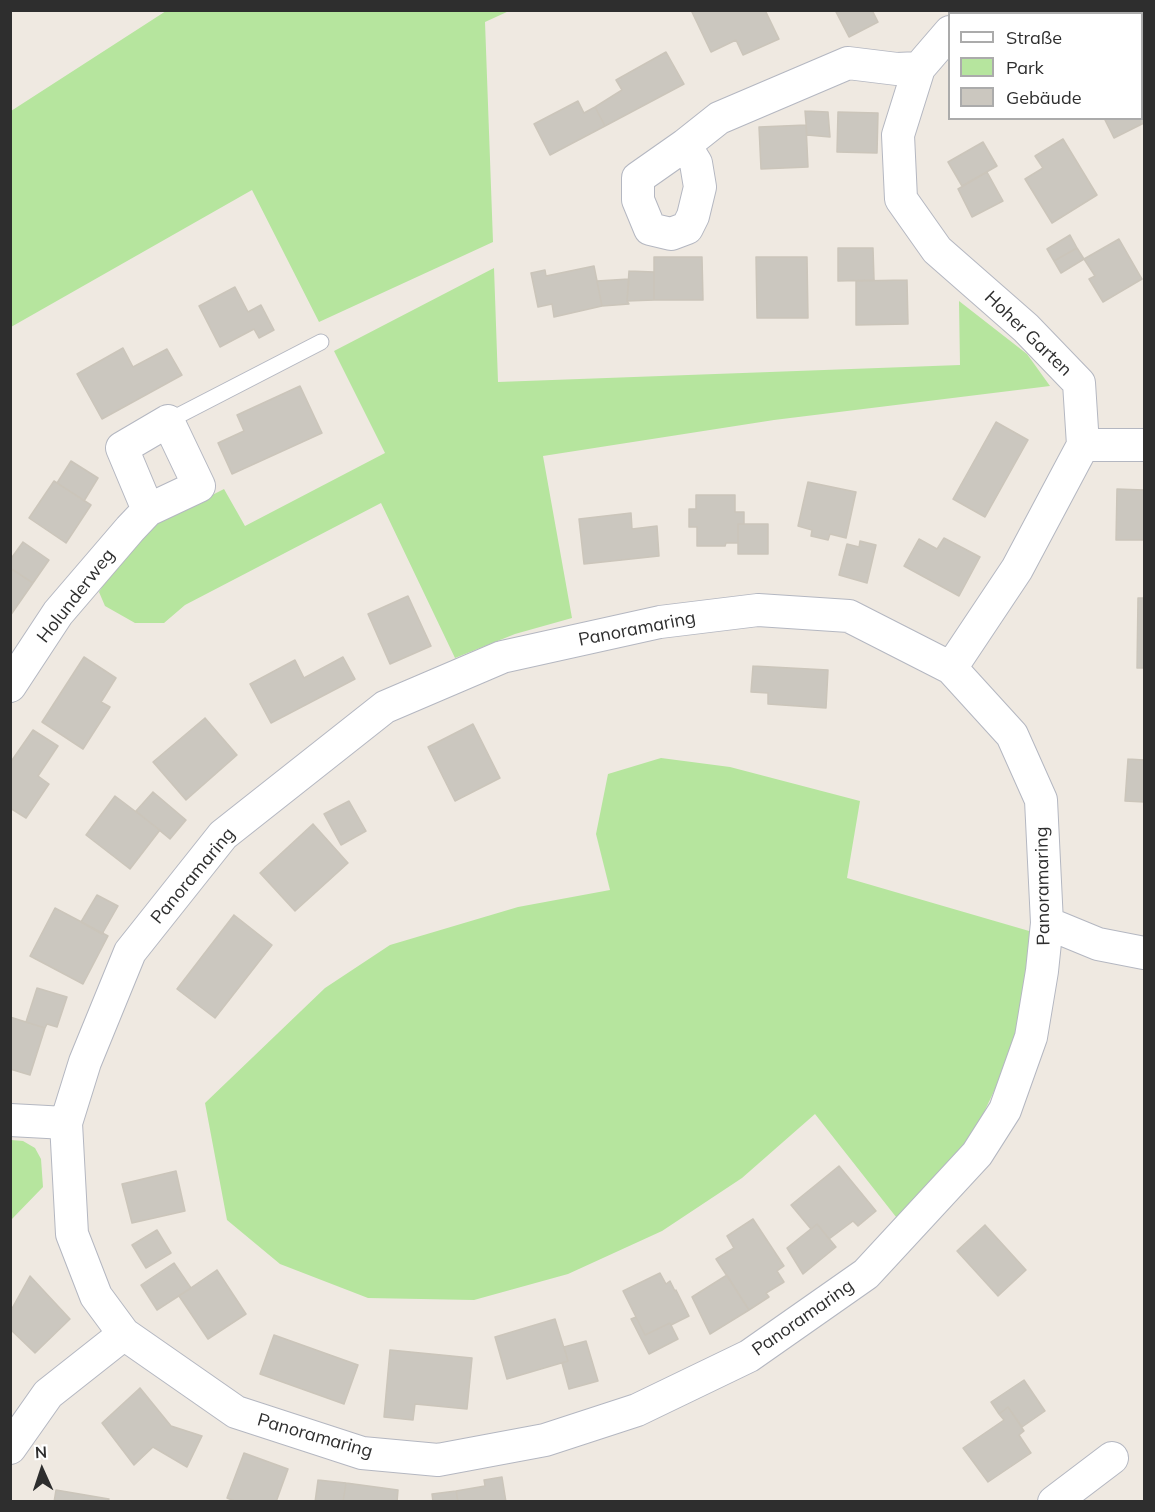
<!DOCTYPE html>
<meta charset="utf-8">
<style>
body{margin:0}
#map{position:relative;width:1155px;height:1512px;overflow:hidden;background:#efe9e1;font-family:Mulish,sans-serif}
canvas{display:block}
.frame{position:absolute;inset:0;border:12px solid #2e2e2e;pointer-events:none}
.legend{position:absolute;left:948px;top:12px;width:195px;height:108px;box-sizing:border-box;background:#fff;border:2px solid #ababab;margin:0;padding:8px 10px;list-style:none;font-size:18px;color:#2e2e2e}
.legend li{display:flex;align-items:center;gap:12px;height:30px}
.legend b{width:30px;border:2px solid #ababab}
.north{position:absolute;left:12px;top:1440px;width:60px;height:60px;-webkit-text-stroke:4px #fff;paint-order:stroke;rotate:357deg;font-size:16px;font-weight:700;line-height:24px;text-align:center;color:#2e2e2e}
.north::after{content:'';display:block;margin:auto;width:21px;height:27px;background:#2e2e2e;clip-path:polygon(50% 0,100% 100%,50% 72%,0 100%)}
</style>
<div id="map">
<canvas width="1155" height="1512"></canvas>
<div class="frame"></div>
<ul class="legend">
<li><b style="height:8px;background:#fff"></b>Straße</li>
<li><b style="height:16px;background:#b6e59e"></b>Park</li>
<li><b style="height:16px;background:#cbc7bf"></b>Gebäude</li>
</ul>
<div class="north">N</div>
</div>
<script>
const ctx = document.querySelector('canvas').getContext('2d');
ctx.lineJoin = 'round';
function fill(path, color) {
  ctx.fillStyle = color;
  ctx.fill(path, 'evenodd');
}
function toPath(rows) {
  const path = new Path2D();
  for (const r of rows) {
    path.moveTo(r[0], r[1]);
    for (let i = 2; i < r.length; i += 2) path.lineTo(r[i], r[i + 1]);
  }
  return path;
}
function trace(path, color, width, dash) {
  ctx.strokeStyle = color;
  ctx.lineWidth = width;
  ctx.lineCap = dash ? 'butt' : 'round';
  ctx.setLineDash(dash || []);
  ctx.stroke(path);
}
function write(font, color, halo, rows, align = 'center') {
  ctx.font = font + ' Mulish,sans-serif';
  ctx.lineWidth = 4.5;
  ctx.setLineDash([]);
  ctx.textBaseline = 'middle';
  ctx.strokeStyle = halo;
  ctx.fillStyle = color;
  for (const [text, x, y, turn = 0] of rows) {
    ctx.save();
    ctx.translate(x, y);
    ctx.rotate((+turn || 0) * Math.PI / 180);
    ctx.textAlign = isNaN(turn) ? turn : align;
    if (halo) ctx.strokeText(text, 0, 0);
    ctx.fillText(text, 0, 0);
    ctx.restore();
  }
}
const green = toPath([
 [166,11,509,11,485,22,493,242,319,322,252,190,11,327,11,111],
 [494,268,498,382,960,365,959,301,1027,354,1050,386,774,420,543,456,572,618,515,634,455,658,381,503,185,605,164,623,135,623,105,606,99,592,117,563,134,541,159,522,224,489,245,526,385,453,334,351],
 [661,758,730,767,860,801,847,878,1036,933,1020,1026,995,1089,969,1144,900,1222,815,1114,742,1178,662,1231,568,1274,474,1300,368,1298,280,1264,227,1220,205,1103,325,988,390,945,518,907,610,890,596,834,608,774],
 [11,1140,23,1141,35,1148,41,1159,43,1187,11,1220]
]);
const building = toPath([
 [691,10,765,10,779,39,743,55,736,40,711,52,691,10],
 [835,10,872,10,878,22,849,37,835,10],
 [666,52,684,84,605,126,595,107,622,90,616,80,666,52],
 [1142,89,1144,95,1144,123,1114,138,1104,118,1142,118,1142,89],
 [578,101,584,113,595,107,605,126,550,155,534,124,578,101],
 [805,111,828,112,830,137,807,135,805,111],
 [838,112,878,113,877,153,837,152,838,112],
 [806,125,808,167,761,169,759,127,806,125],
 [1063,139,1097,195,1052,223,1025,179,1043,168,1035,156,1063,139],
 [983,142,997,166,962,186,948,162,983,142],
 [987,172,1003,201,972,217,958,189,987,172],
 [1070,235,1077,248,1054,261,1047,249,1070,235],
 [1119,239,1142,279,1103,302,1089,279,1095,276,1084,259,1119,239],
 [838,248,873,248,874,280,838,281,838,248],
 [1077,248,1084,259,1061,273,1054,261,1077,248],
 [654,257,702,257,703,300,654,300,654,257],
 [756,257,807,257,808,318,757,318,756,257],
 [594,266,602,306,554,317,552,304,538,307,531,273,545,270,546,276,594,266],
 [629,271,654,272,654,300,627,301,629,271],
 [629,279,627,301,629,304,602,306,597,281,629,279],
 [907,280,908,324,856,325,856,281,907,280],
 [235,287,248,312,261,305,274,330,259,338,254,329,220,347,199,306,235,287],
 [123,348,133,367,167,349,182,375,102,419,77,374,123,348],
 [300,386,322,433,232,474,218,443,244,431,237,415,300,386],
 [996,422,1028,440,985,517,953,499,996,422],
 [71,461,98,478,84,501,57,483,71,461],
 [54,481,91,505,66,543,29,518,54,481],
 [808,482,856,492,846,538,830,534,828,540,811,536,812,530,798,526,808,482],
 [1117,489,1144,490,1144,540,1116,540,1117,489],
 [696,495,735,495,735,512,744,512,744,524,738,524,738,543,726,543,725,546,697,546,697,527,689,527,689,509,696,509,696,495],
 [631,513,632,529,657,526,659,556,584,564,579,519,631,513],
 [738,524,768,524,768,554,738,554,738,524],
 [944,538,980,557,959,596,904,566,919,539,937,549,944,538],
 [860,541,876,545,867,583,839,575,847,544,859,547,860,541],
 [23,542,49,560,33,583,10,568,10,560,23,542],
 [10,568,33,583,10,616,10,568],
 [408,596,431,646,390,664,368,614,408,596],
 [1138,598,1144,598,1144,668,1137,668,1138,598],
 [84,657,116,678,101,702,110,707,83,749,42,722,84,657],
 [343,657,355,679,271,723,250,684,295,660,304,678,343,657],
 [753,666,828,670,826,708,768,704,768,693,751,692,753,666],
 [205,718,237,755,186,800,153,762,205,718],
 [473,724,500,778,455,801,428,747,473,724],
 [33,730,58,746,38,776,49,784,26,818,10,808,10,763,33,730],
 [1128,759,1144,760,1144,802,1125,801,1128,759],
 [153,792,186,820,170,839,136,811,153,792],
 [115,796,160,830,130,869,86,835,115,796],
 [349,801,366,831,341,845,324,814,349,801],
 [313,824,348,863,295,911,260,873,313,824],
 [97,895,118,906,102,934,81,922,97,895],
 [55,908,108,936,83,984,30,956,55,908],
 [234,915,272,945,215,1018,177,989,234,915],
 [37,988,67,997,57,1027,47,1024,45,1028,26,1022,37,988],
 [10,1017,45,1028,30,1075,10,1069,10,1017],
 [839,1166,876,1211,858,1226,853,1221,829,1239,817,1224,811,1229,791,1205,839,1166],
 [176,1171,185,1211,132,1223,122,1184,176,1171],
 [753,1219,784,1266,777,1271,784,1282,766,1293,769,1297,749,1310,716,1259,734,1248,727,1236,753,1219],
 [817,1224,836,1247,803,1274,787,1248,817,1224],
 [985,1225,1026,1270,998,1296,957,1251,985,1225],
 [157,1230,171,1253,146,1268,132,1245,157,1230],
 [174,1263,191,1288,157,1310,141,1285,174,1263],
 [217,1270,246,1314,208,1339,179,1296,217,1270],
 [660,1273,666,1284,670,1281,675,1291,676,1290,689,1316,671,1325,670,1323,645,1335,623,1291,660,1273],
 [727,1275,749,1310,710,1334,692,1297,727,1275],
 [30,1276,70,1319,35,1353,10,1329,10,1312,30,1276],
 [636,1317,645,1335,670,1323,678,1339,649,1354,631,1319,636,1317],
 [555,1319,568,1361,507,1379,495,1337,555,1319],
 [274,1335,358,1365,344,1404,260,1374,274,1335],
 [586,1341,598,1381,569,1389,562,1363,568,1361,564,1347,586,1341],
 [390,1350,472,1358,467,1409,415,1404,413,1420,384,1417,390,1350],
 [1024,1380,1045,1411,1022,1427,1008,1407,999,1414,991,1402,1024,1380],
 [140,1388,171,1426,202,1436,187,1467,153,1447,134,1465,102,1423,140,1388],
 [1008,1407,1024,1431,1019,1435,1031,1453,988,1482,963,1448,1004,1420,999,1414,1008,1407],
 [244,1453,288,1469,276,1502,237,1502,227,1498,244,1453],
 [502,1477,506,1502,458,1502,456,1491,485,1486,484,1480,502,1477],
 [318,1480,346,1483,343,1502,315,1502,318,1480],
 [346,1483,398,1490,397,1502,343,1502,346,1483],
 [56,1490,109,1499,108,1502,54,1502,56,1490],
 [456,1491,458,1502,433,1502,432,1494,456,1491]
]);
const service = toPath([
 [168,421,321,342]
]);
const minor = toPath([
 [980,14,985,10],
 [950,32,919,68,898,135,901,199,937,250,1026,328,1079,383,1083,445,1017,569,951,668],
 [685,145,696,163,700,187,693,216,687,228,671,234,650,229,638,200,638,178,685,145,719,118,848,63,897,69,919,68],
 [1083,445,1144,445],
 [758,610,849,616,951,668,1012,735,1041,800,1047,923,1042,971,1031,1037,1005,1110,977,1154,866,1274,749,1356,637,1410,545,1440,438,1460,362,1453,236,1412,124,1334,96,1296,72,1234,66,1123,85,1062,130,952,223,835,385,707,502,657,660,622,758,610],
 [10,686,58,613,130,529,148,510,199,486,168,421,122,448,148,510],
 [1047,923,1098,944,1144,953],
 [10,1120,66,1123],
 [10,1448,48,1394,124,1334],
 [1054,1502,1112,1458]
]);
const streetNames = [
 ["Hoher Garten",1028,334,44],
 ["Holunderweg",76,596,-52],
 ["Panoramaring",637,629,-11],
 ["Panoramaring",193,876,-50],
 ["Panoramaring",1043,886,-91],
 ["Panoramaring",803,1318,-35],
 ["Panoramaring",315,1436,16]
];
fill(green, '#b6e59e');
fill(building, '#cbc7bf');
trace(building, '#cbc5ba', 1.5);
trace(service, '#b4b7c1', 17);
trace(minor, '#b4b7c1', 34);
trace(service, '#fff', 15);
trace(minor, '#fff', 32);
write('18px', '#2e2e2e', '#fff', streetNames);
</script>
